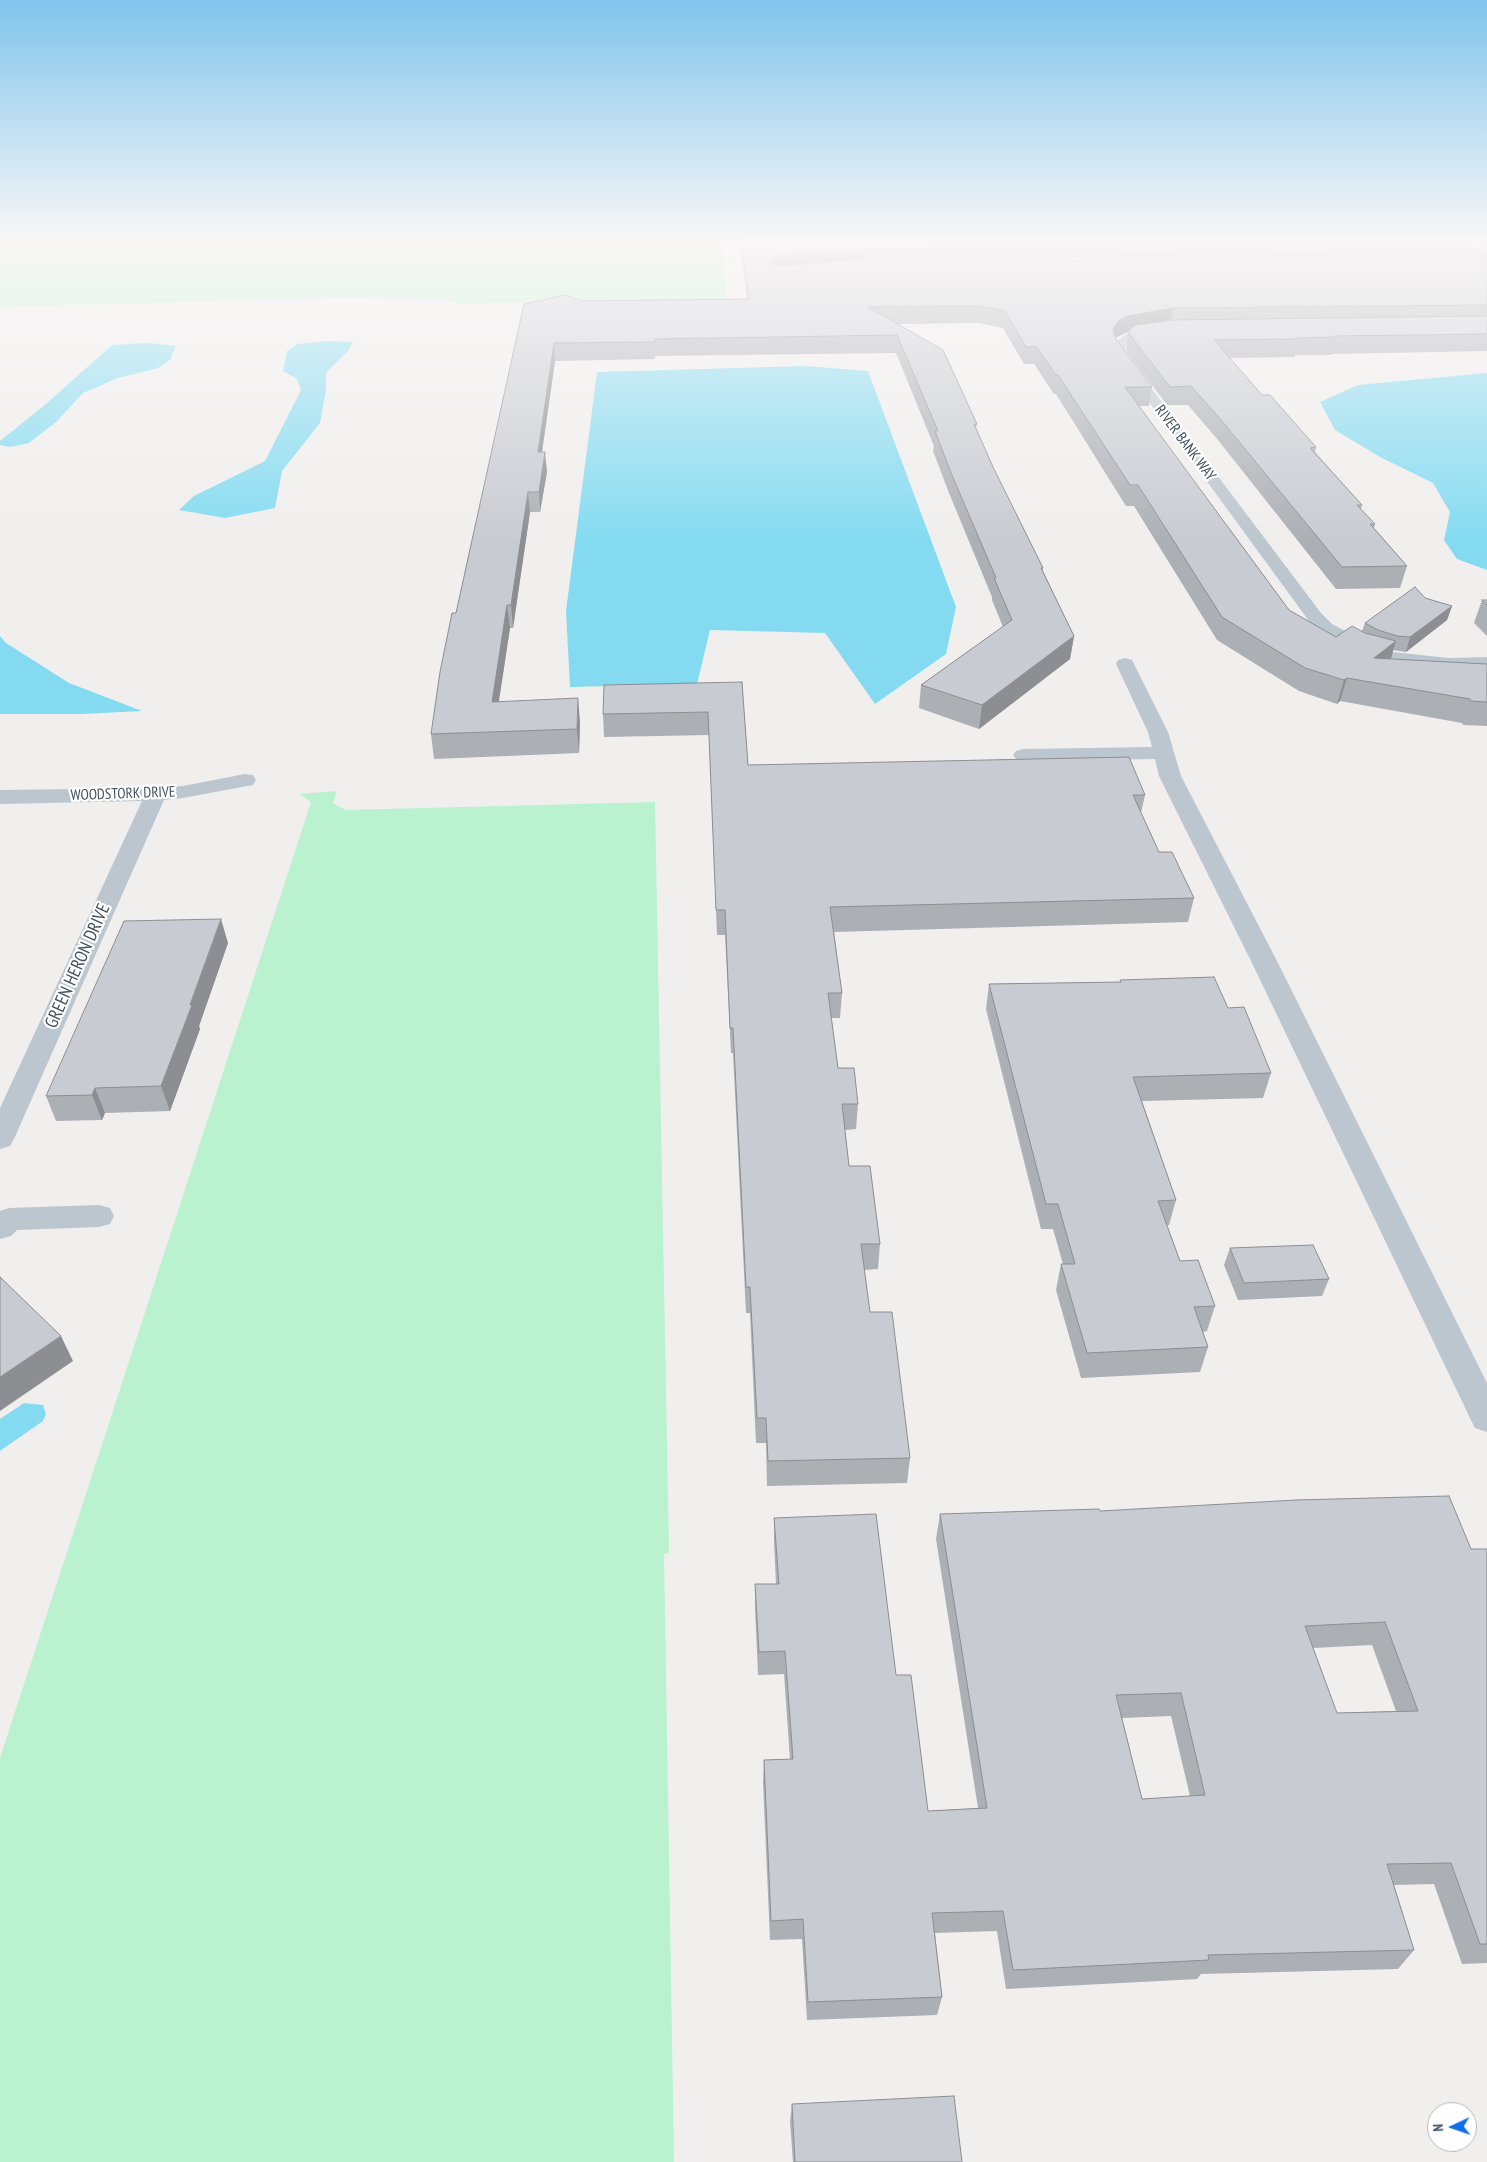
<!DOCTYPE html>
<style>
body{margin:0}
#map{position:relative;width:1487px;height:2162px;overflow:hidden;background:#f1eeee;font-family:"PT Sans Narrow",sans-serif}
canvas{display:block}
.north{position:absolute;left:1427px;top:2102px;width:50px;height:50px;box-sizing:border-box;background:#fff;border:1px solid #b5babe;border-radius:50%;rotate:267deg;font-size:14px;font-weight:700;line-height:20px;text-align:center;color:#45525d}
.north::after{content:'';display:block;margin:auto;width:18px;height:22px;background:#0e6fec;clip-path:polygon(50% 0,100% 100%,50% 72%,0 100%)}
</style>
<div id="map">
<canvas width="1487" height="2162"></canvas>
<div class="north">N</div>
</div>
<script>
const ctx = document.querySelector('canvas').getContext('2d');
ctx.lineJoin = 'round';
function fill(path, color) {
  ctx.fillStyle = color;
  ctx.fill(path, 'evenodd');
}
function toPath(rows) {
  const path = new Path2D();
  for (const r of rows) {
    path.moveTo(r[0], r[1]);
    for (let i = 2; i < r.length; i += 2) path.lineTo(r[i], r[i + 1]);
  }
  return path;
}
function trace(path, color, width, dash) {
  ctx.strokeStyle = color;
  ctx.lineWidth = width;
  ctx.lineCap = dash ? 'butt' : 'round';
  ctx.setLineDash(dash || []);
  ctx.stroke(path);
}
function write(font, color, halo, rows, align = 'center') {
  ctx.font = font + ' "PT Sans Narrow",sans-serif';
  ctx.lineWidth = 4.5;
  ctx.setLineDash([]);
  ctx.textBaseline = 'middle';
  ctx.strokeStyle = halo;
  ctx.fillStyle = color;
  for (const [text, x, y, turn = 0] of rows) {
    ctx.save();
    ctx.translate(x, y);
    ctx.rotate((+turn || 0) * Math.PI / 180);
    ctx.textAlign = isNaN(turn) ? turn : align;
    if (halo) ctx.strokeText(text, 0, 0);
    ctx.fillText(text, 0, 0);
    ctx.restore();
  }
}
const green = toPath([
 [0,240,722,240,721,241,727,299,483,303,458,303,437,299,338,298,0,307],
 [337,791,333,803,346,810,655,802,669,1553,664,1554,674,2162,0,2162,0,1758,311,802,299,794]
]);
const water = toPath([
 [327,341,353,342,348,351,326,373,326,390,320,423,282,471,275,508,225,518,179,510,194,496,265,461,301,390,297,379,283,371,287,351,298,344],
 [148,343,176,346,170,360,158,368,118,378,83,393,57,421,29,443,10,447,0,445,0,441,47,403,112,345],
 [806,366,868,371,956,607,946,654,875,704,825,633,710,630,697,684,570,687,566,611,597,372],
 [1487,373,1487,570,1457,559,1444,540,1450,512,1433,483,1380,457,1335,430,1320,402,1358,385],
 [0,636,6,643,69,683,142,711,81,714,0,714],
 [24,1403,43,1405,46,1414,43,1421,0,1451,0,1419]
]);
const minor = toPath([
 [1163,328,1169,332,1167,335,1132,341,1126,344,1125,353,1321,613,1332,624,1373,646,1392,652,1449,658,1487,657,1487,669,1449,670,1383,661,1359,654,1320,632,1309,621,1113,353,1112,347,1115,342,1125,335,1163,328],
 [1125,658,1132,660,1168,732,1181,776,1278,963,1487,1383,1487,1432,1475,1428,1470,1418,1252,963,1159,776,1155,759,1023,761,1016,759,1013,755,1016,751,1023,749,1152,747,1148,732,1116,664,1118,660,1125,658],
 [245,774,253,775,256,780,253,785,183,798,164,800,14,1139,10,1146,0,1149,0,1108,142,801,0,804,0,790,156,788,183,786,245,774],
 [99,1205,110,1208,114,1216,110,1224,99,1227,17,1230,11,1236,0,1239,0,1211,9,1208,99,1205]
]);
const wall = toPath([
 [741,240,1487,240,1487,351,1332,354,1332,355,1295,355,1295,357,1229,358,1262,395,1316,447,1315,452,1362,505,1361,509,1375,524,1374,528,1407,566,1400,588,1336,589,1218,440,1188,405,1167,405,1127,352,1126,348,1128,332,1125,333,1116,338,1152,387,1149,406,1139,406,1289,610,1336,637,1362,631,1365,623,1425,598,1452,606,1447,620,1406,652,1393,650,1391,659,1487,664,1487,726,1463,725,1462,723,1340,701,1337,704,1299,691,1217,640,1134,506,1126,506,1056,394,1054,394,1034,364,1024,364,1003,328,978,323,896,324,977,424,976,428,993,467,1043,568,1043,571,1074,636,1070,659,979,729,919,708,921,685,1003,627,992,600,992,597,949,493,933,451,934,446,896,353,655,356,655,359,555,361,542,452,547,472,540,512,530,512,513,628,510,628,499,701,580,722,579,753,434,759,431,734,456,613,524,304,582,301,747,299,741,254],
 [1482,600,1487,600,1487,636,1474,623],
 [742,682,748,765,1145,795,1141,813,1159,852,1194,898,1188,922,834,932,842,993,840,1018,831,1018,838,1068,858,1104,856,1129,845,1130,849,1166,880,1244,878,1269,864,1270,870,1312,910,1458,907,1483,767,1486,766,1443,756,1443,750,1313,746,1313,733,1053,731,1053,725,935,717,935,709,735,604,737,603,714],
 [228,943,199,1026,200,1029,170,1111,105,1113,102,1120,56,1121,46,1096],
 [1120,980,1228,1008,1271,1073,1263,1098,1142,1101,1176,1200,1169,1225,1167,1225,1180,1261,1215,1306,1207,1331,1203,1332,1208,1347,1200,1372,1081,1378,1056,1290,1061,1264,1063,1264,1053,1229,1041,1229,986,1009,989,984,1120,982],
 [1230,1248,1329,1279,1322,1296,1238,1300,1224,1265],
 [1100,1511,1471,1549,1487,1549,1487,1963,1462,1964,1434,1884,1394,1885,1414,1950,1398,1969,1201,1974,1197,1979,1006,1989,997,1931,935,1933,942,1997,937,2015,807,2020,802,1939,770,1940,763,1782,764,1760,790,1760,784,1674,758,1675,755,1608,755,1584,776,1584,774,1542,774,1518,896,1675,928,1811,978,1808,936,1539,940,1514],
 [1372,1645,1396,1711,1337,1713,1313,1648],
 [1171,1716,1190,1796,1142,1799,1122,1718],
 [792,2104,962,2162,793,2162,790,2121]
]);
const shadedWall = toPath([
 [864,249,863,265,777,272,769,262,777,256],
 [1173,308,1170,325,1129,330,1128,332,1125,333,1115,338,1113,330,1118,321,1127,316],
 [554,343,555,361,539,472,538,452],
 [545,452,547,472,540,512,539,492],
 [528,492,530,512,513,628,511,605],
 [507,605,510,628,495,726,492,702],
 [1452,606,1447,620,1406,652,1410,637],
 [1074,636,1070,659,979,729,982,705],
 [1396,641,1389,665,1374,658],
 [1347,678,1340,701,1337,704,1344,680],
 [578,698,580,722,579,753,577,729],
 [221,919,228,943,199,1026,200,1029,170,1111,161,1086,190,1005],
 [95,1088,105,1113,102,1120,92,1095],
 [61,1336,73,1361,0,1411,0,1377]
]);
const building = toPath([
 [741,240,1487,240,1487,253,1475,248,1427,243,864,249,777,256,769,262,777,266,864,259,1427,252,1468,257,1487,263,1487,305,1173,308,1127,316,1118,321,1113,330,1116,339,1152,387,1125,387,1289,610,1336,637,1352,626,1365,633,1396,641,1374,658,1487,664,1487,702,1471,701,1470,699,1347,678,1344,680,1305,668,1222,617,1138,485,1130,485,1058,375,1056,375,1036,346,1026,347,1005,311,979,306,868,307,943,350,977,424,974,424,993,467,1043,568,1041,568,1074,636,982,705,921,685,1012,620,994,578,996,578,951,473,935,431,938,431,897,335,654,339,654,342,554,343,538,452,545,452,539,492,528,492,511,605,507,605,492,702,578,698,577,729,431,734,440,672,452,613,456,613,524,304,565,295,582,301,749,299,741,240],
 [1487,316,1487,334,1335,336,1336,337,1297,338,1299,339,1214,340,1262,395,1270,395,1316,447,1310,448,1362,505,1357,505,1375,524,1370,524,1407,566,1342,567,1222,421,1191,386,1170,387,1130,335,1129,330,1136,325,1173,320,1487,316],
 [1415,587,1425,598,1452,606,1410,637,1397,636,1378,630,1365,623,1415,587],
 [1482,600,1487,600,1487,605,1482,600],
 [742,682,748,765,1129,757,1145,795,1133,795,1159,852,1172,852,1194,898,830,907,842,993,828,993,838,1068,854,1068,858,1104,842,1104,849,1166,870,1166,880,1244,861,1244,870,1312,892,1312,910,1458,768,1461,766,1418,757,1418,750,1287,746,1287,733,1028,730,1028,725,910,716,910,708,712,603,714,604,685,742,682],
 [221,919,190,1005,192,1005,161,1086,95,1088,92,1095,46,1096,124,921,221,919],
 [1214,977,1228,1008,1244,1007,1271,1073,1133,1077,1176,1200,1158,1201,1180,1261,1198,1260,1215,1306,1194,1307,1208,1347,1087,1353,1061,1264,1075,1264,1058,1204,1046,1204,989,984,1121,982,1120,980,1214,977],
 [1313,1245,1329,1279,1244,1283,1230,1248,1313,1245],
 [0,1277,61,1336,0,1377,0,1277],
 [1449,1496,1471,1549,1487,1549,1487,1944,1480,1944,1451,1863,1387,1864,1414,1950,1208,1955,1209,1960,1013,1970,1003,1911,932,1913,942,1997,808,2002,803,1919,771,1921,764,1760,793,1759,785,1651,759,1652,755,1584,779,1584,774,1518,876,1514,896,1675,911,1675,928,1811,987,1808,940,1514,1099,1509,1100,1511,1296,1500,1449,1496],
 [1385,1622,1418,1711,1337,1713,1305,1626,1385,1622],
 [1181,1693,1205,1795,1142,1799,1116,1695,1181,1693],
 [954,2096,962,2162,795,2162,792,2104,954,2096]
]);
const farStreetnames = [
 ["RIVER BANK WAY",1185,443,53],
 ["WOODSTORK DRIVE",123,794,-2]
];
const streetNames = [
 ["GREEN HERON DRIVE",78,966,-66]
];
fill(green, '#baf2cf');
fill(water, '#84dbf1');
fill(minor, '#bbc6ce');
fill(wall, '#acafb4');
fill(shadedWall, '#8c8e92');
fill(building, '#c8cbd1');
trace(building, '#8c8e92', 1);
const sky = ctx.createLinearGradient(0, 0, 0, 543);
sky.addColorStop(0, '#80c4ec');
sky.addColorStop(0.44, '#f9f7f7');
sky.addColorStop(1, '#f9f7f700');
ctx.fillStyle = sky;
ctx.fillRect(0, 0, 1487, 543);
write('15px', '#45525d', '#fff', farStreetnames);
write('18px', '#45525d', '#fff', streetNames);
</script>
